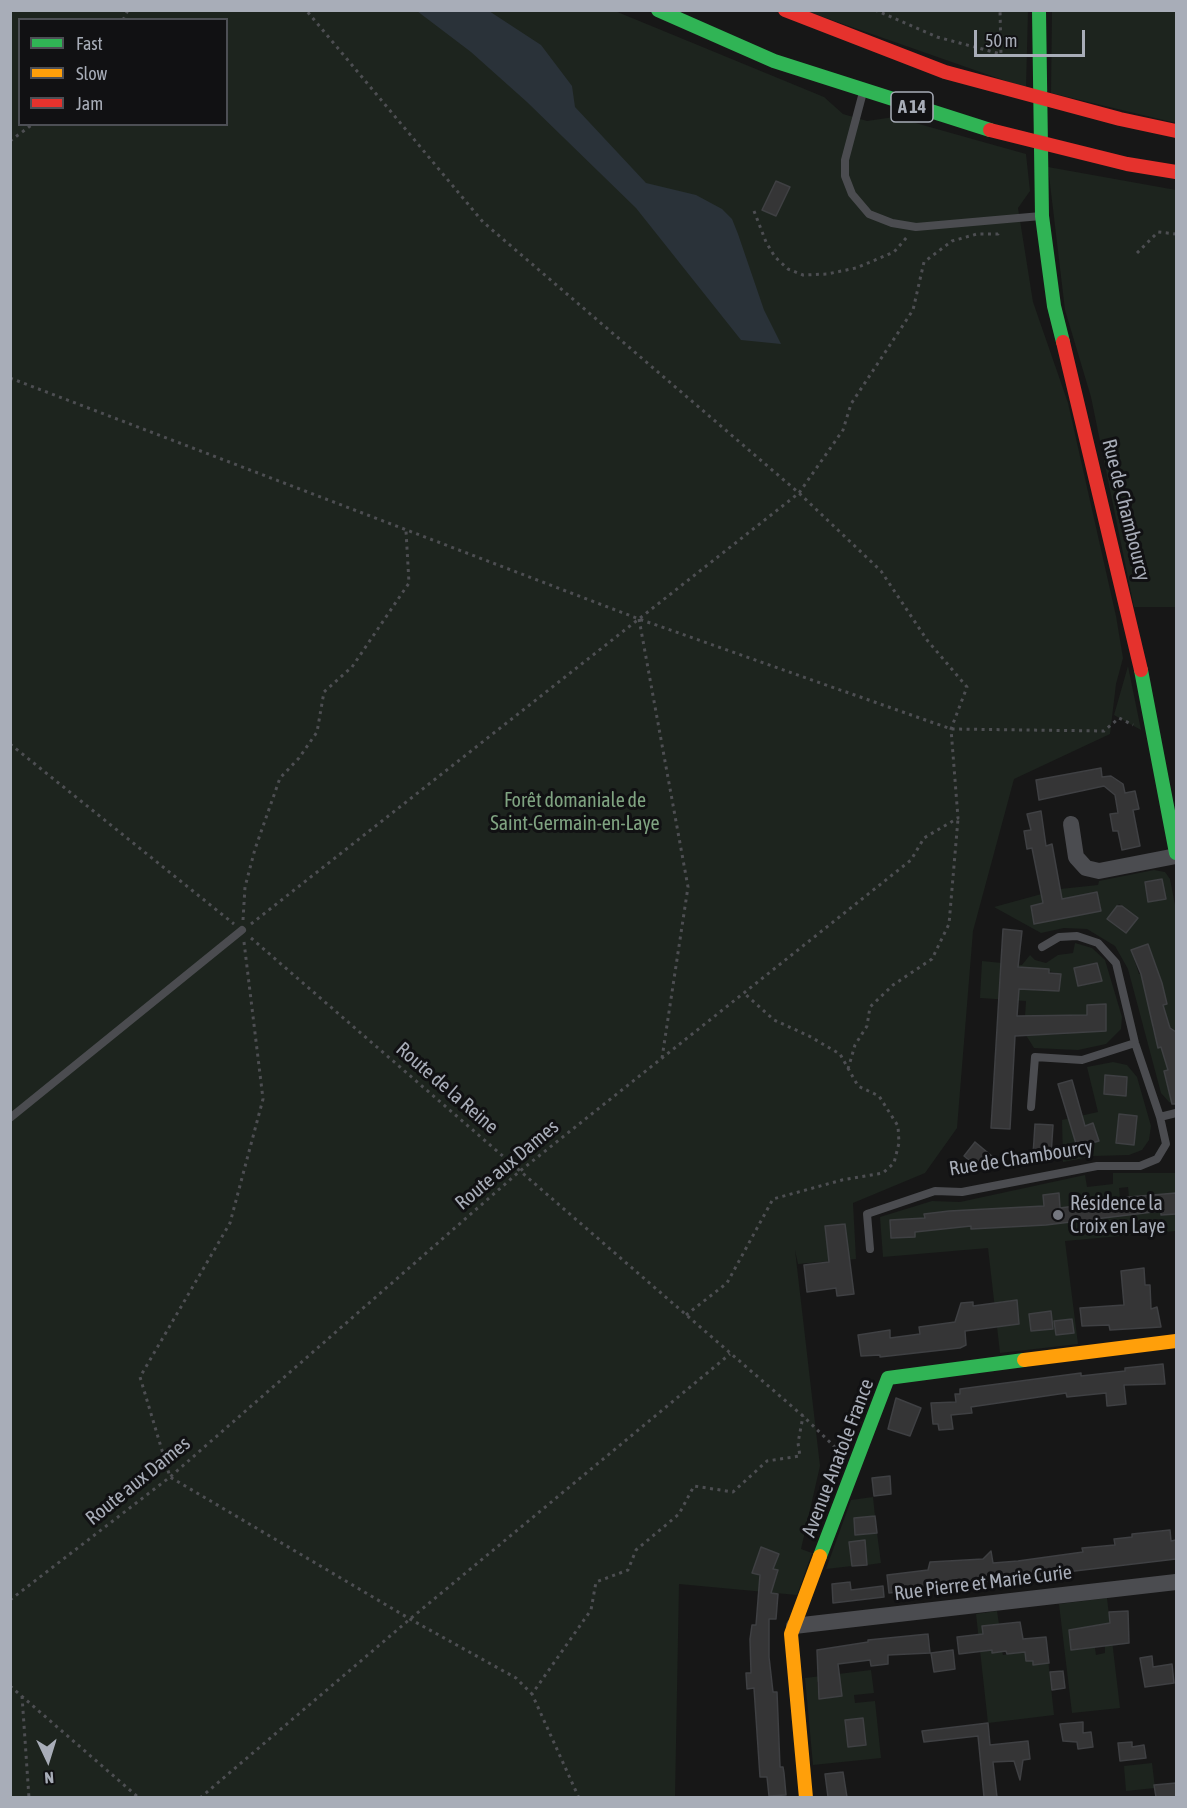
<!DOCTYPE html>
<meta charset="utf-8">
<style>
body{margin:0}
#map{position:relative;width:1187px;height:1808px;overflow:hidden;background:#171717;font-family:"Asap Condensed",sans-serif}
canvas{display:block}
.frame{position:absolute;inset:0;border:12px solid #a8adb8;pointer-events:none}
.legend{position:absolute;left:18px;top:18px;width:210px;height:108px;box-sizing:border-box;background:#111113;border:2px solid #4d4f55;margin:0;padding:8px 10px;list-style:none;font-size:18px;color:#a8adb8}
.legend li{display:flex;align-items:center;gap:12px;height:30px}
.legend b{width:30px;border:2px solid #4d4f55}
.north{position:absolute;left:18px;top:1730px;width:60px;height:60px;-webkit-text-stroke:4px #111113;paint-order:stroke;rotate:176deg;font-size:16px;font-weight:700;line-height:24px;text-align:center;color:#a8adb8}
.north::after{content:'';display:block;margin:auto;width:21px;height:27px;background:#a8adb8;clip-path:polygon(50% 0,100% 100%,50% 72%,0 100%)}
.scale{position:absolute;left:974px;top:30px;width:111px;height:27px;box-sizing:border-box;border:3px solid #a8adb8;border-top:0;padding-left:8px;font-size:18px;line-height:21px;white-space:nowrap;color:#a8adb8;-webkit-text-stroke:4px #111113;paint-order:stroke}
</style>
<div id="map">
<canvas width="1187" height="1808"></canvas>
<div class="frame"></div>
<ul class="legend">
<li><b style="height:8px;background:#30b455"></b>Fast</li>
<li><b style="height:8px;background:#ff9f0a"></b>Slow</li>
<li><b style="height:8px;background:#e5322d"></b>Jam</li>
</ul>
<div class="north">N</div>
<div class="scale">50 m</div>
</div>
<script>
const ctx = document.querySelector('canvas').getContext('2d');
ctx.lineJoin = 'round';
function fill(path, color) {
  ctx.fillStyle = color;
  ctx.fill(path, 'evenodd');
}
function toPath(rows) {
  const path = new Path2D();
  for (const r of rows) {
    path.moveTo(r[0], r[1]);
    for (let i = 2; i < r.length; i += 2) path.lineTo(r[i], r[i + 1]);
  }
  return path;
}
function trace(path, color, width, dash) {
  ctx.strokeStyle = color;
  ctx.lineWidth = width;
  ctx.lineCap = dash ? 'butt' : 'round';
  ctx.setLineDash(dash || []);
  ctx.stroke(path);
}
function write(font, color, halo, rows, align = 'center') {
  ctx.font = font + ' "Asap Condensed",sans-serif';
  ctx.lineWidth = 6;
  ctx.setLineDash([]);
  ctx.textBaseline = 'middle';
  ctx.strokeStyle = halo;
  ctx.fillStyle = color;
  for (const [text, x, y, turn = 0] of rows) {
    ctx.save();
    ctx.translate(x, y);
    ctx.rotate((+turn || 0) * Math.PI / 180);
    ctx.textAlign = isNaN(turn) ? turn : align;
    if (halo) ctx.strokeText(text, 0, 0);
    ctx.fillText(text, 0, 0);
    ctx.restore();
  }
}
const green = toPath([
 [11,11,615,11,824,97,843,114,867,121,894,117,1026,154,1030,191,1018,208,1033,302,1068,403,1116,616,1123,658,1116,684,1110,734,1014,779,973,931,957,1128,925,1173,853,1203,856,1259,798,1264,795,1250,820,1466,801,1549,812,1553,797,1595,679,1584,675,1797,11,1798],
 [20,20,226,20,226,124,20,124],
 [778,1554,773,1568,778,1571,774,1584,752,1572],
 [806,11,1028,11,1026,88],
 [1052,11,1176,11,1176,123,1051,93],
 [1048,167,1176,190,1176,607,1134,607,1091,397,1065,310],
 [1128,666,1141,730,1114,715],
 [1154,870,1165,872,1170,879,1176,910,1176,1032,1171,1030,1168,1021,1152,1026,1158,1047,1176,1047,1176,1067,1164,1071,1169,1093,1176,1091,1176,1105,1169,1102,1161,1093,1128,969,1115,946,1087,929,1064,928,1041,933,994,907,1060,889,1098,885,1099,881],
 [1162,879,1166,899,1149,902,1145,882],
 [1097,892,1101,910,1067,898],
 [1054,901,1057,919,1034,924,1031,906],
 [1119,904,1137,918,1108,918],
 [1148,944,1157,968,1139,974,1131,950],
 [1162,985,1167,1004,1149,1009],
 [1075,943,1092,948,1105,960,1122,1017,1121,1029,1106,1044,1078,1050,1034,1048,1024,1032,1026,1001,980,998,982,961,1022,965,1030,955,1035,960,1046,963,1058,955,1073,953],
 [1097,963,1102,981,1079,986,1075,968],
 [1035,968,1061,974,1059,991,1033,990],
 [1000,970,1019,970,1000,993],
 [1106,1004,1106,1031,1087,1031,1087,1005],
 [1035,1016,1066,1016,1067,1034,1036,1035],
 [1113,1062,1127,1065,1137,1077,1151,1126,1149,1140,1142,1150,1129,1155,1094,1156,1063,1162,1062,1120,1098,1112,1087,1067],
 [1105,1076,1127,1077,1126,1095,1104,1094],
 [1119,1114,1137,1116,1134,1145,1116,1143],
 [1093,1123,1098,1140,1077,1147,1072,1130],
 [1113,1173,1176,1173,1176,1193,1160,1195,1162,1215,1176,1214,1176,1231,1065,1241,1078,1344,1000,1353,988,1248,883,1257,880,1217,932,1201,960,1202,1085,1175,1087,1187,1113,1184],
 [1128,1187,1129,1197,1146,1195,1148,1212,1122,1215,1119,1188],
 [1058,1193,1060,1208,1070,1207,1071,1222,1046,1225,1043,1195],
 [1106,1199,1108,1218,1084,1220,1082,1202],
 [1006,1210,1034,1225,1007,1227],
 [949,1211,950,1228,926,1231,925,1214],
 [913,1219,915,1236,891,1238,890,1220],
 [1017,1300,1019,1324,1003,1325,1001,1302],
 [1051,1311,1053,1329,1031,1331,1030,1314],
 [873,1497,875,1516,854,1518,855,1535,877,1533,881,1563,867,1565,864,1541,849,1543,852,1566,826,1569,851,1500],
 [1107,1598,1120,1708,1072,1713,1059,1604],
 [1105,1624,1105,1653,1096,1655,1094,1641,1085,1642,1086,1648,1071,1650,1069,1630,1091,1630,1090,1626],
 [997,1611,999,1624,982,1627,984,1642,991,1642,992,1652,1002,1651,1003,1655,1025,1652,1026,1661,1033,1661,1034,1665,1041,1664,1041,1660,1048,1659,1054,1715,988,1723,976,1614],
 [871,1670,874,1693,854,1695,855,1703,875,1701,881,1758,813,1765,805,1678],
 [840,1679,835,1687,836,1697,819,1699,817,1682],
 [863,1719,866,1745,848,1747,845,1721],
 [1152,1763,1155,1788,1126,1791,1124,1766]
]);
const water = toPath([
 [417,11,489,11,541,45,572,86,575,107,646,183,696,195,722,209,732,219,738,234,764,310,781,344,741,340,636,208,527,102,471,52]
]);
const building = toPath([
 [776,181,790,187,776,216,762,210,776,181],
 [1101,768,1102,777,1111,776,1123,784,1125,793,1135,791,1139,809,1133,810,1140,846,1122,850,1118,831,1113,831,1110,814,1118,813,1115,795,1104,786,1039,800,1036,780,1101,768],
 [1041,811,1046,846,1052,844,1062,899,1097,892,1101,911,1034,924,1031,906,1043,903,1032,848,1027,849,1024,831,1031,830,1027,814,1041,811],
 [1162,879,1166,899,1148,902,1145,882,1162,879],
 [1117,906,1122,906,1138,918,1126,933,1107,919,1117,906],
 [1003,929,1022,931,1018,967,1049,969,1049,973,1061,974,1059,991,1019,989,1017,1016,1087,1015,1087,1005,1106,1004,1106,1031,1015,1036,1010,1129,991,1128,1003,929],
 [1148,944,1162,983,1167,1004,1163,1005,1170,1028,1176,1032,1176,1104,1172,1104,1164,1071,1168,1070,1161,1047,1158,1048,1141,974,1131,950,1148,944],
 [1097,963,1102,981,1078,986,1074,968,1097,963],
 [1105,1075,1127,1077,1126,1096,1104,1094,1105,1075],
 [1072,1080,1085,1126,1093,1123,1099,1141,1077,1147,1058,1084,1072,1080],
 [1119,1114,1137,1116,1134,1145,1116,1143,1119,1114],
 [1035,1124,1053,1125,1051,1156,1033,1155,1035,1124],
 [975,1142,993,1157,982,1171,964,1156,975,1142],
 [1059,1193,1060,1208,1083,1205,1082,1201,1176,1193,1176,1214,1161,1215,1161,1211,1046,1225,971,1229,971,1226,915,1232,915,1237,891,1238,890,1220,925,1218,924,1214,949,1211,1044,1206,1043,1195,1059,1193],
 [845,1224,854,1294,837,1296,836,1288,807,1292,804,1265,829,1262,825,1226,845,1224],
 [1144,1268,1145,1285,1150,1285,1151,1309,1157,1307,1161,1327,1110,1330,1109,1325,1082,1326,1080,1308,1124,1305,1121,1271,1144,1268],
 [1017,1300,1019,1324,965,1331,966,1345,960,1348,880,1357,880,1355,861,1356,858,1335,890,1330,890,1338,920,1334,919,1327,955,1322,961,1303,973,1302,973,1306,1017,1300],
 [1051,1311,1053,1329,1031,1331,1029,1314,1051,1311],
 [1072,1319,1074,1333,1056,1335,1054,1321,1072,1319],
 [1163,1364,1165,1384,1124,1385,1126,1404,1107,1406,1106,1393,1067,1397,1066,1393,971,1407,972,1413,951,1415,953,1429,939,1430,938,1424,933,1424,931,1403,956,1402,955,1394,960,1394,960,1389,1081,1373,1081,1376,1125,1371,1125,1368,1163,1364],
 [896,1398,921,1408,910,1436,888,1429,896,1398],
 [890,1476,891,1494,874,1496,872,1478,890,1476],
 [875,1516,877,1533,855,1535,854,1518,875,1516],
 [1170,1530,1171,1541,1176,1540,1176,1559,889,1593,887,1575,928,1570,930,1562,983,1559,991,1551,993,1563,1018,1561,1083,1552,1082,1548,1115,1545,1114,1539,1132,1537,1132,1534,1170,1530],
 [865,1540,867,1565,852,1566,849,1542,865,1540],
 [761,1547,779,1554,773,1569,778,1570,771,1593,778,1594,776,1619,769,1619,769,1657,773,1692,777,1692,780,1767,783,1767,784,1773,786,1795,769,1796,767,1777,760,1777,754,1688,747,1689,746,1673,751,1673,750,1639,752,1625,756,1625,760,1575,752,1573,761,1547],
 [850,1582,851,1590,883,1586,884,1597,833,1603,832,1584,850,1582],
 [1128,1611,1129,1643,1071,1650,1069,1630,1110,1623,1109,1612,1128,1611],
 [1020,1622,1023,1639,1046,1637,1049,1663,1033,1665,1033,1661,1026,1661,1025,1652,1007,1654,1006,1651,992,1653,992,1650,959,1654,957,1637,983,1634,982,1626,1020,1622],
 [928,1634,930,1653,888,1655,888,1664,871,1666,870,1660,838,1664,842,1696,819,1699,817,1650,868,1642,868,1640,928,1634],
 [953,1650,955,1669,934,1672,931,1653,953,1650],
 [1152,1656,1153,1667,1172,1664,1174,1683,1145,1687,1140,1658,1152,1656],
 [1063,1671,1065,1688,1052,1690,1050,1672,1063,1671],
 [863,1718,866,1745,848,1747,845,1720,863,1718],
 [1083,1722,1083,1733,1091,1732,1093,1747,1078,1749,1077,1742,1063,1741,1060,1724,1083,1722],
 [988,1723,990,1745,1028,1741,1030,1759,1023,1760,1020,1780,1014,1761,993,1762,997,1797,984,1797,978,1736,924,1742,922,1731,988,1723],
 [1132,1742,1132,1747,1144,1745,1146,1758,1120,1761,1118,1743,1132,1742],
 [843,1772,847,1797,828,1797,825,1774,843,1772],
 [1176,1783,1176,1797,1156,1797,1154,1785,1176,1783]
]);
const path = toPath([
 [875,10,937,37,1001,54,1000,10],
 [123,20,128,10],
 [10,141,33,124],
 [754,211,766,242,775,257,788,269,803,275,827,274,856,268,894,252,907,237],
 [1137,253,1158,232,1176,234],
 [10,378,639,619,951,729,1104,731,1119,718,1133,725],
 [639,619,688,887,662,1058],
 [10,744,234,924],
 [243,920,245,887,255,849,280,778,299,758,317,732,324,692,352,667,409,583,406,531],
 [251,924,799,493,843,430,851,404,913,310,924,262,952,241,977,234,998,234,999,231],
 [251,938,803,1416,840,1452],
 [244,942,263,1099,230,1223,140,1377,170,1477,410,1619,516,1678,532,1694],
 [848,1069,855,1045,867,1026,870,1007,893,985,932,959,949,924,958,819],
 [686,1315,727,1283,773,1199,842,1180,883,1173,894,1163,899,1143,898,1126,879,1096,858,1086,840,1054,809,1036,774,1020,744,993],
 [10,1600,170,1477,520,1171,911,860,924,838,958,818,951,729,967,687,927,640,881,571,799,493,483,222,306,10],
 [10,1686,139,1798],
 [22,1696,29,1798],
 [200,1798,410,1619,730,1354],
 [579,1798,532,1694,591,1610,596,1582,628,1570,636,1550,679,1514,694,1486,733,1492,767,1461,800,1456,798,1443,803,1416]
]);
const lane = toPath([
 [862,96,845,160,845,176,852,194,869,214,892,223,916,227,1041,216],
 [1042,947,1059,937,1077,936,1098,943,1116,963,1135,1043,1160,1117],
 [1031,1107,1035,1057,1082,1060,1135,1043],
 [10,1118,242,930],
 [870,1249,867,1214,935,1191,962,1192,1097,1166,1140,1166,1157,1159,1166,1144,1160,1117,1176,1113]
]);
const street = toPath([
 [1071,824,1076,857,1086,868,1099,871,1176,856],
 [794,1626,1176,1582]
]);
const fast = toPath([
 [658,10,774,61,990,130],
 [1039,10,1042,216,1054,306,1063,342],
 [1141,670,1176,853],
 [820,1556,888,1378,1024,1360]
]);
const slow = toPath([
 [1024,1360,1176,1341],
 [806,1798,791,1634,820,1556]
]);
const jam = toPath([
 [785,10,945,72,1120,119,1176,131],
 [990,130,1127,164,1176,172],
 [1063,342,1141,670]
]);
const markers = [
 [1058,1215,6,"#757880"]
];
const shields = [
 [912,107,42]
];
const shieldNames = [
 ["A 14",912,107]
];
const streetNames = [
 ["Rue de Chambourcy",1126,510,76],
 ["Route de la Reine",447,1088,41],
 ["Rue de Chambourcy",1021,1158,-9],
 ["Route aux Dames",507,1165,-40],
 ["Avenue Anatole France",838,1458,-69],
 ["Route aux Dames",138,1481,-39],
 ["Rue Pierre et Marie Curie",983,1583,-7]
];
const parkNames = [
 ["Forêt domaniale de",575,801],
 ["Saint-Germain-en-Laye",575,824]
];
const poiNames = [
 ["Résidence la",1070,1204],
 ["Croix en Laye",1070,1227]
];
fill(green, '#1d241e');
fill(water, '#2a3239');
fill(building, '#353536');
trace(building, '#3f4043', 1.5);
trace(path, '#4d4e52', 3, [3, 4.5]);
trace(lane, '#4b4c50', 8);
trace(street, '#4b4c50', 16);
trace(fast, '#30b455', 14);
trace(slow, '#ff9f0a', 14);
trace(jam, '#e5322d', 14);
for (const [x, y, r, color] of markers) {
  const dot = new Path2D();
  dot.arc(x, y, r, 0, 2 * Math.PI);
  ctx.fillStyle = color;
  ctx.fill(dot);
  trace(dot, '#111113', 2);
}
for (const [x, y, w] of shields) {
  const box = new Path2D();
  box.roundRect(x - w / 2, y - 15, w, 30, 4.5);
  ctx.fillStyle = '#111113';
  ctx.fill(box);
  trace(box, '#a8adb8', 1.5);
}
write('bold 18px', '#a8adb8', null, shieldNames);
write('20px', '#a8adb8', '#111113', streetNames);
write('20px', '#7fa381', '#111113', parkNames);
write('20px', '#a8adb8', '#111113', poiNames, 'left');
</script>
